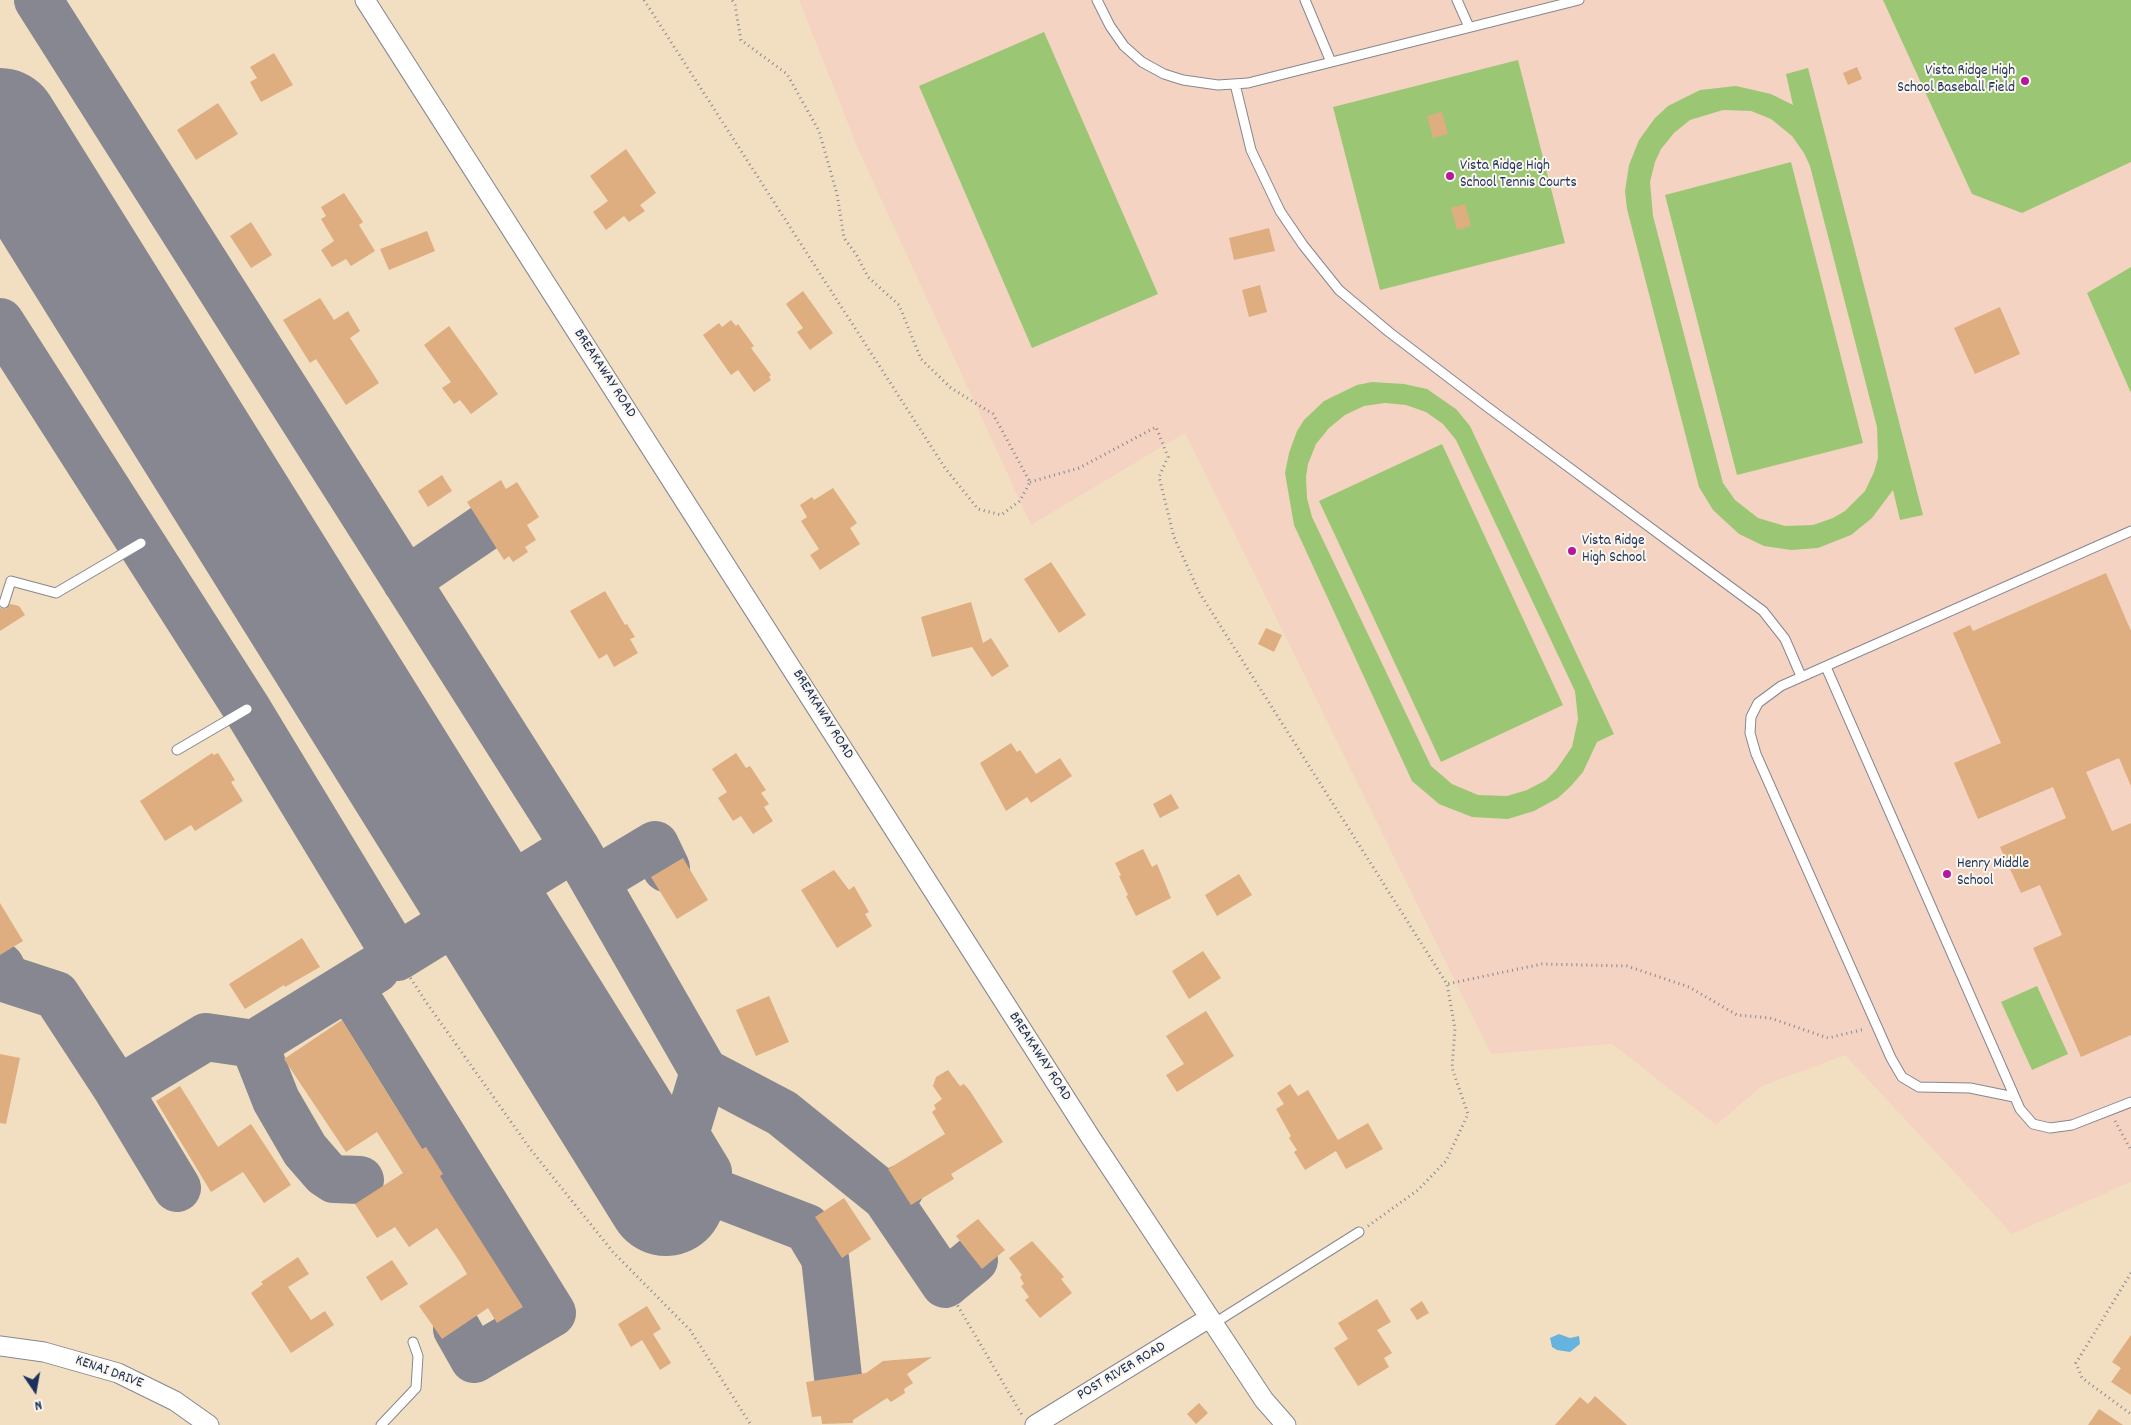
<!DOCTYPE html>
<style>
body{margin:0}
#map{position:relative;width:2131px;height:1425px;overflow:hidden;background:#f2dfc1;font-family:Dekko,sans-serif}
canvas{display:block}
.north{position:absolute;left:10px;top:1365px;width:50px;height:50px;-webkit-text-stroke:4px #fbf7ec;paint-order:stroke;rotate:168deg;font-size:14px;font-weight:700;line-height:20px;text-align:center;color:#1b2f5e}
.north::after{content:'';display:block;margin:auto;width:18px;height:22px;background:#1b2f5e;clip-path:polygon(50% 0,100% 100%,50% 72%,0 100%)}
</style>
<div id="map">
<canvas width="2131" height="1425"></canvas>
<div class="north">N</div>
</div>
<script>
const ctx = document.querySelector('canvas').getContext('2d');
ctx.lineJoin = 'round';
function fill(path, color) {
  ctx.fillStyle = color;
  ctx.fill(path, 'evenodd');
}
function toPath(rows) {
  const path = new Path2D();
  for (const r of rows) {
    path.moveTo(r[0], r[1]);
    for (let i = 2; i < r.length; i += 2) path.lineTo(r[i], r[i + 1]);
  }
  return path;
}
function trace(path, color, width, dash) {
  ctx.strokeStyle = color;
  ctx.lineWidth = width;
  ctx.lineCap = dash ? 'butt' : 'round';
  ctx.setLineDash(dash || []);
  ctx.stroke(path);
}
function write(font, color, halo, rows, align = 'center') {
  ctx.font = font + ' Dekko,sans-serif';
  ctx.lineWidth = 4;
  ctx.setLineDash([]);
  ctx.textBaseline = 'middle';
  ctx.strokeStyle = halo;
  ctx.fillStyle = color;
  for (const [text, x, y, turn = 0] of rows) {
    ctx.save();
    ctx.translate(x, y);
    ctx.rotate((+turn || 0) * Math.PI / 180);
    ctx.textAlign = isNaN(turn) ? turn : align;
    if (halo) ctx.strokeText(text, 0, 0);
    ctx.fillText(text, 0, 0);
    ctx.restore();
  }
}
const built = toPath([
 [799,0,2131,0,2131,1182,2012,1234,1845,1055,1762,1086,1716,1125,1612,1044,1491,1054,1185,433,1031,525,858,149]
]);
const green = toPath([
 [1883,0,2131,0,2131,162,2022,213,1972,194],
 [1044,32,1158,294,1032,348,919,86],
 [1518,60,1565,243,1380,290,1333,107],
 [1808,68,1923,515,1900,520,1893,490,1872,518,1851,535,1818,548,1791,550,1764,546,1739,534,1713,510,1699,487,1627,209,1625,191,1629,165,1639,140,1655,118,1668,106,1700,90,1736,86,1771,94,1793,105,1786,74],
 [1723,110,1751,111,1771,119,1792,136,1804,153,1810,166,1877,427,1878,458,1874,472,1865,491,1845,511,1833,518,1813,525,1785,526,1758,518,1735,500,1723,483,1653,216,1650,182,1655,162,1661,149,1674,133,1690,120],
 [1791,162,1863,443,1737,475,1665,195],
 [2131,267,2131,393,2087,293],
 [1372,382,1404,384,1427,389,1456,409,1470,426,1614,734,1597,742,1583,772,1571,786,1558,798,1534,811,1508,819,1472,817,1439,804,1412,781,1294,525,1285,473,1289,453,1297,431,1304,420,1324,401,1357,385],
 [1385,403,1406,405,1426,412,1443,424,1456,440,1575,691,1578,719,1572,747,1556,770,1546,780,1527,790,1507,796,1478,795,1452,784,1431,766,1312,517,1307,498,1306,477,1308,464,1316,444,1329,428,1345,415,1364,406],
 [1442,444,1563,705,1441,762,1319,501],
 [2037,986,2068,1054,2032,1070,2001,1002]
]);
const water = toPath([
 [1559,1334,1570,1338,1579,1336,1580,1344,1570,1352,1557,1350,1552,1347,1550,1338]
]);
const taxiway = toPath([
 [38,0,575,847,704,1072,685,1134,708,1172,666,1197],
 [0,322,247,709,397,957,575,847],
 [406,581,484,528],
 [595,881,655,845,666,868],
 [0,966,7,979,56,995,118,1090,206,1037,254,1044,376,969],
 [349,986,552,1313,474,1359,457,1329],
 [254,1044,276,1100,305,1150,325,1173,334,1179,360,1180],
 [704,1072,782,1113,886,1197,900,1189],
 [118,1090,177,1188],
 [697,1179,703,1188,807,1228,825,1258,838,1377],
 [886,1197,945,1284,974,1260]
]);
const runway = toPath([
 [0,127,666,1197]
]);
const building = toPath([
 [274,53,293,85,261,102,250,82,257,78,250,67],
 [1857,67,1862,79,1848,85,1843,73],
 [218,103,238,134,196,160,177,130],
 [1442,112,1448,134,1433,138,1427,116],
 [626,149,656,193,640,205,645,211,629,222,624,216,606,230,593,212,608,201,590,176],
 [344,193,363,222,359,225,375,251,351,266,346,259,332,267,321,250,334,241,321,219,326,216,321,207],
 [1465,204,1471,226,1457,230,1451,208],
 [251,222,272,255,251,268,230,236],
 [1269,228,1275,251,1234,260,1229,238],
 [427,231,435,251,389,270,380,249],
 [1260,285,1267,312,1249,317,1242,290],
 [803,291,833,333,810,350,797,332,803,328,786,304],
 [320,298,334,320,348,311,360,331,350,338,379,383,346,405,316,359,310,363,283,320],
 [2000,307,2020,354,1975,374,1954,328],
 [731,320,736,326,738,324,754,346,751,348,771,375,769,377,771,380,754,392,738,370,731,375,703,335,719,323,722,327],
 [449,326,498,394,471,414,460,400,454,404,442,388,451,382,424,345],
 [442,475,452,491,428,507,418,491],
 [501,480,506,489,517,482,539,517,527,525,536,540,525,547,528,552,513,562,509,556,504,560,467,502],
 [833,488,857,523,850,528,860,544,820,570,810,555,819,549,801,521,807,517,800,505,812,497,814,500],
 [1051,562,1086,615,1059,633,1024,579],
 [2106,573,2131,631,2131,786,2119,758,2086,772,2112,831,2131,823,2131,1035,2081,1057,2033,948,2062,935,2040,885,2021,893,2000,847,2066,818,2053,787,1978,819,1954,763,2001,743,1953,633,1970,625,1973,631],
 [605,591,625,625,627,624,635,637,630,639,638,653,614,667,607,654,599,659,570,611],
 [971,602,983,643,991,638,1009,666,992,677,972,647,932,657,921,617],
 [10,604,19,606,25,615,0,631,0,608,6,609],
 [1266,628,1282,635,1274,652,1258,644],
 [1011,743,1017,752,1020,750,1036,774,1060,758,1072,776,1031,803,1027,797,1006,811,980,763],
 [212,753,214,755,218,753,235,780,231,782,243,801,195,831,191,825,165,841,140,801],
 [736,753,746,768,750,766,766,790,761,793,769,804,764,807,773,821,753,834,741,816,733,821,718,798,727,792,712,769],
 [1171,794,1179,808,1160,818,1153,804],
 [1143,849,1152,867,1157,864,1171,898,1136,916,1126,896,1128,895,1119,876,1121,875,1115,863],
 [683,858,708,900,677,919,651,877],
 [834,870,849,890,854,886,869,912,865,914,872,926,837,948,801,890],
 [1239,874,1252,895,1217,916,1205,895],
 [0,903,23,941,0,955],
 [302,938,320,967,285,987,284,985,245,1009,229,984],
 [1203,951,1221,978,1189,999,1172,971],
 [769,996,789,1042,756,1056,736,1010],
 [1206,1011,1234,1056,1177,1092,1166,1075,1184,1064,1166,1036],
 [342,1020,422,1149,426,1147,443,1174,440,1176,451,1194,523,1307,497,1323,488,1308,442,1339,419,1306,467,1274,460,1262,437,1228,409,1247,395,1227,377,1238,355,1204,403,1173,377,1132,346,1152,284,1059],
 [0,1054,20,1058,6,1124,0,1123],
 [948,1070,960,1086,964,1084,970,1091,1003,1142,951,1174,954,1179,911,1205,888,1169,945,1134,932,1112,936,1109,934,1105,942,1099,933,1086,936,1077],
 [1290,1084,1298,1096,1308,1090,1338,1140,1368,1123,1383,1149,1346,1169,1336,1151,1305,1170,1294,1152,1297,1150,1289,1138,1291,1136,1276,1109,1284,1104,1277,1093],
 [180,1086,218,1147,251,1124,291,1185,264,1203,243,1172,211,1192,156,1101],
 [844,1198,871,1239,842,1258,815,1217],
 [978,1219,1005,1250,982,1269,956,1236],
 [1032,1241,1059,1271,1064,1277,1061,1279,1072,1293,1040,1318,1025,1300,1029,1297,1021,1286,1024,1284,1020,1277,1022,1275,1009,1258],
 [298,1257,309,1274,288,1287,311,1320,325,1311,334,1325,291,1353,251,1293,263,1284,261,1282],
 [392,1260,408,1284,381,1301,366,1277],
 [1377,1299,1391,1322,1377,1330,1392,1353,1384,1358,1389,1367,1358,1386,1334,1348,1348,1339,1338,1323],
 [1422,1301,1429,1313,1417,1320,1410,1309],
 [647,1306,661,1329,653,1334,671,1363,660,1370,642,1340,631,1347,618,1324],
 [2131,1335,2131,1395,2111,1382,2121,1368,2112,1362],
 [932,1357,907,1374,913,1383,904,1389,905,1393,891,1402,887,1398,853,1420,853,1423,822,1424,821,1416,812,1417,806,1382,866,1373,883,1361],
 [1595,1396,1627,1425,1555,1425,1580,1397,1588,1404],
 [1199,1403,1208,1413,1196,1424,1187,1414],
 [2099,1409,2123,1425,2088,1425]
]);
const path = toPath([
 [644,0,945,468,978,509,1001,515,1020,501,1030,482,993,414,951,388,921,359,899,305,868,277,856,254,844,238,837,194,819,131,787,74,741,40,735,5,732,0],
 [1030,482,1079,468,1156,427,1168,457,1159,477,1174,537,1199,592,1447,984,1542,964,1627,966,1689,987,1737,1015,1770,1018,1828,1038,1865,1029],
 [397,957,426,1002,531,1150,613,1252,690,1330,751,1425],
 [2115,1121,2131,1150],
 [1368,1226,1418,1190,1446,1161,1468,1114,1452,1068,1455,1029,1447,984],
 [2131,1273,2076,1363,2082,1378,2131,1414],
 [945,1284,1022,1415]
]);
const lane = toPath([
 [1097,0,1110,26,1124,46,1142,62,1164,74,1183,80,1218,85,1248,83,1579,0],
 [1305,0,1331,62],
 [1457,0,1469,27],
 [1235,84,1251,150,1280,211,1303,245,1339,290,1389,332,1486,406,1763,611,1785,639,1801,676],
 [4,603,11,581,56,593,141,543],
 [1826,667,2020,1109,2033,1124,2050,1128,2072,1125,2131,1102],
 [177,750,247,709],
 [2014,1097,1970,1088,1919,1087,1902,1077,1891,1058,1756,754,1750,733,1751,717,1758,703,1781,686,2131,531],
 [1213,1324,1359,1232],
 [381,1425,416,1388,418,1356,413,1342]
]);
const street = toPath([
 [365,0,1091,1138,1264,1400,1286,1425],
 [0,1346,44,1352,118,1373,175,1401,209,1425],
 [1035,1425,1209,1318]
]);
const markers = [
 [2025,81,5,"#b5179e"],
 [1450,176,5,"#b5179e"],
 [1572,551,5,"#b5179e"],
 [1947,874,5,"#b5179e"]
];
const poiNames = [
 ["Vista Ridge High",2015,72,"right"],
 ["School Baseball Field",2015,89,"right"],
 ["Vista Ridge High",1460,167],
 ["School Tennis Courts",1460,184],
 ["Vista Ridge",1582,542],
 ["High School",1582,559],
 ["Henry Middle",1957,865],
 ["School",1957,882]
];
const streetNames = [
 ["BREAKAWAY ROAD",604,374,57],
 ["BREAKAWAY ROAD",822,715,58],
 ["BREAKAWAY ROAD",1039,1057,57],
 ["POST RIVER ROAD",1122,1372,-31],
 ["KENAI DRIVE",109,1373,20]
];
fill(built, '#f5d3c2');
fill(green, '#9bc775');
fill(water, '#67b3e0');
trace(taxiway, '#868790', 48);
trace(runway, '#868790', 118);
fill(building, '#dead80');
trace(lane, '#868790', 11);
trace(street, '#868790', 21);
trace(path, '#868790', 3, [1, 4]);
trace(lane, '#fff', 9);
trace(street, '#fff', 19);
for (const [x, y, r, color] of markers) {
  const dot = new Path2D();
  dot.arc(x, y, r, 0, 2 * Math.PI);
  ctx.fillStyle = color;
  ctx.fill(dot);
  trace(dot, '#fbf7ec', 2);
}
write('15px', '#1b2f5e', '#fbf7ec', poiNames, 'left');
write('15px', '#1b2f5e', '#fbf7ec', streetNames);
</script>
